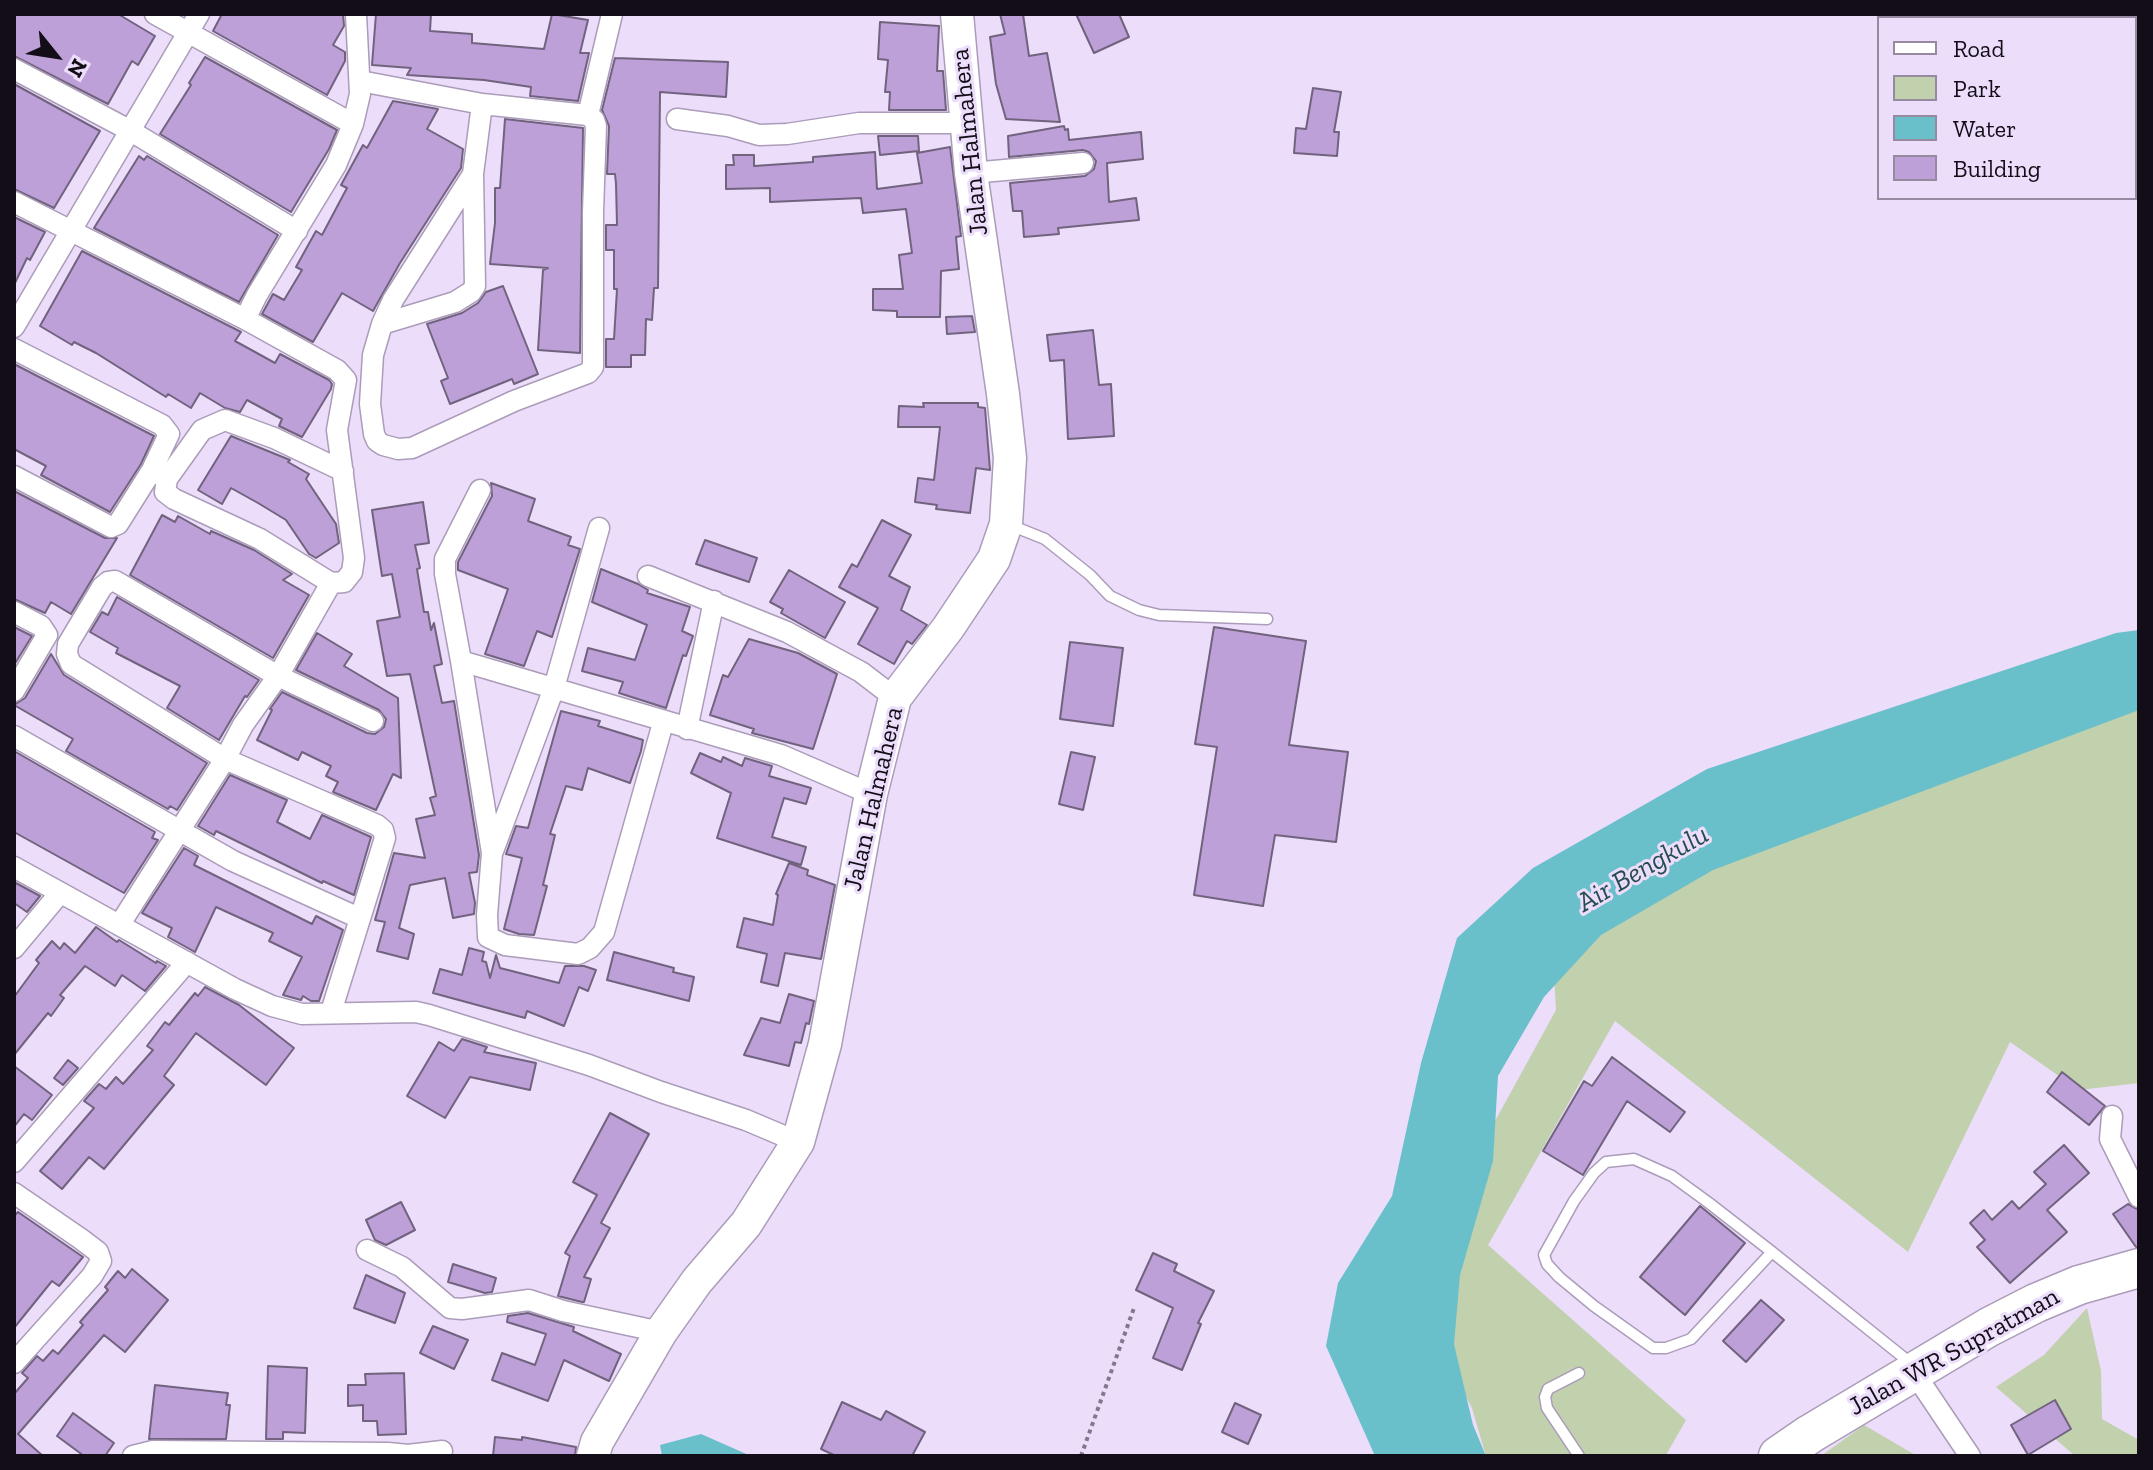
<!DOCTYPE html>
<style>
body{margin:0}
#map{position:relative;width:2153px;height:1470px;overflow:hidden;background:#ecddfb;font-family:"Zilla Slab",serif}
canvas{display:block}
.frame{position:absolute;inset:0;border:16px solid #120d17;pointer-events:none}
.legend{position:absolute;left:1877px;top:16px;width:260px;height:184px;box-sizing:border-box;background:#ecddfb;border:2px solid #958aa0;margin:0;padding:10px 14px;list-style:none;font-size:24px;color:#120d17}
.legend li{display:flex;align-items:center;gap:16px;height:40px}
.legend b{width:40px;border:2px solid #958aa0}
.north{position:absolute;left:16px;top:16px;width:80px;height:80px;-webkit-text-stroke:6px #ecddfb;paint-order:stroke;rotate:120deg;font-size:22px;font-weight:700;line-height:32px;text-align:center;color:#120d17}
.north::after{content:'';display:block;margin:auto;width:28px;height:36px;background:#120d17;clip-path:polygon(50% 0,100% 100%,50% 72%,0 100%)}
</style>
<div id="map">
<canvas width="2153" height="1470"></canvas>
<div class="frame"></div>
<ul class="legend">
<li><b style="height:10px;background:#fff"></b>Road</li>
<li><b style="height:22px;background:#c1d0ad"></b>Park</li>
<li><b style="height:22px;background:#6ac0ca"></b>Water</li>
<li><b style="height:22px;background:#bda0d8"></b>Building</li>
</ul>
<div class="north">N</div>
</div>
<script>
const ctx = document.querySelector('canvas').getContext('2d');
ctx.lineJoin = 'round';
function fill(path, color) {
  ctx.fillStyle = color;
  ctx.fill(path, 'evenodd');
}
function toPath(rows) {
  const path = new Path2D();
  for (const r of rows) {
    path.moveTo(r[0], r[1]);
    for (let i = 2; i < r.length; i += 2) path.lineTo(r[i], r[i + 1]);
  }
  return path;
}
function trace(path, color, width, dash) {
  ctx.strokeStyle = color;
  ctx.lineWidth = width;
  ctx.lineCap = dash ? 'butt' : 'round';
  ctx.setLineDash(dash || []);
  ctx.stroke(path);
}
function write(font, color, halo, rows, align = 'center') {
  ctx.font = font + ' "Zilla Slab",serif';
  ctx.lineWidth = 6;
  ctx.setLineDash([]);
  ctx.textBaseline = 'middle';
  ctx.strokeStyle = halo;
  ctx.fillStyle = color;
  for (const [text, x, y, turn = 0] of rows) {
    ctx.save();
    ctx.translate(x, y);
    ctx.rotate((+turn || 0) * Math.PI / 180);
    ctx.textAlign = isNaN(turn) ? turn : align;
    if (halo) ctx.strokeText(text, 0, 0);
    ctx.fillText(text, 0, 0);
    ctx.restore();
  }
}
const green = toPath([
 [2139,691,2139,1083,2079,1090,2010,1042,1908,1252,1615,1021,1488,1245,1686,1420,1666,1455,1662,1456,1486,1456,1472,1408,1434,1338,1489,1132,1556,1010,1552,940,1634,889],
 [2087,1308,2101,1371,2102,1419,2139,1440,2139,1456,2075,1456,1996,1387,2044,1355],
 [1864,1425,1917,1456,1821,1456]
]);
const water = toPath([
 [2139,630,2139,710,1713,870,1601,935,1544,997,1498,1076,1493,1161,1460,1275,1454,1344,1473,1425,1486,1456,1375,1456,1326,1346,1338,1283,1392,1196,1421,1063,1457,938,1533,868,1707,769,2116,633],
 [701,1434,751,1456,662,1456,660,1445]
]);
const building = toPath([
 [14,14,118,14,155,36,138,65,132,61,108,104,14,56,14,14],
 [222,14,343,14,344,26,333,45,345,52,345,61,327,95,213,31,222,14],
 [376,14,431,14,430,31,472,34,472,43,544,49,552,14,588,20,580,53,589,53,578,101,530,96,531,87,484,80,407,75,411,68,372,65,376,14],
 [1000,14,1023,14,1029,56,1047,53,1060,122,1006,119,996,84,990,37,1005,34,1000,14],
 [1076,14,1119,14,1129,37,1094,53,1076,14],
 [880,22,939,26,937,71,943,71,946,110,889,110,890,92,885,92,888,60,878,59,880,22],
 [205,57,337,130,329,149,291,212,160,134,191,85,189,83,205,57],
 [615,58,728,62,726,97,660,92,658,288,654,288,652,320,646,319,645,355,631,355,631,367,606,367,606,339,614,339,617,289,614,289,614,250,606,250,606,225,617,225,616,184,615,174,607,174,609,126,602,110,615,58],
 [14,84,100,131,54,208,14,189,14,84],
 [1313,88,1341,92,1334,132,1339,132,1337,156,1294,153,1296,128,1306,129,1313,88],
 [393,101,438,109,427,129,463,149,461,168,400,263,373,311,342,293,313,342,262,314,273,294,284,300,302,270,296,267,316,231,322,235,347,188,341,185,363,145,367,148,393,101],
 [505,119,583,128,580,353,538,350,543,270,548,268,490,264,495,223,495,188,500,188,505,119],
 [1064,126,1065,130,1068,129,1069,140,1141,132,1143,159,1107,163,1109,202,1136,198,1139,220,1058,228,1059,234,1024,237,1022,211,1013,211,1010,183,1085,176,1094,169,1096,161,1089,152,1083,150,1009,157,1008,136,1064,126],
 [878,136,918,136,919,151,880,155,878,136],
 [950,147,961,236,956,237,959,269,941,271,940,317,897,317,897,311,873,310,873,289,903,289,899,255,912,253,906,209,863,213,861,198,770,202,770,188,726,189,726,165,734,165,733,155,754,155,754,166,813,162,813,157,875,152,877,189,922,183,917,153,950,147],
 [139,156,144,160,147,156,278,235,239,302,94,228,139,156],
 [14,217,45,232,30,260,27,258,14,285,14,217],
 [82,251,241,332,235,341,275,363,280,354,329,380,332,384,331,389,302,437,279,426,282,419,247,400,240,412,225,408,200,393,191,408,168,394,166,397,96,353,74,342,72,345,40,326,82,251],
 [503,286,538,374,514,384,512,379,450,404,441,381,448,378,427,324,462,313,478,303,486,292,503,286],
 [972,316,975,332,947,334,946,317,972,316],
 [1093,330,1099,385,1111,384,1114,436,1068,439,1064,360,1050,361,1047,335,1093,330],
 [14,364,154,436,141,464,110,512,41,475,46,466,14,449,14,364],
 [923,403,978,403,978,407,985,408,990,470,976,468,970,513,936,509,937,505,915,502,918,478,934,480,940,427,898,427,899,406,924,407,923,403],
 [231,436,290,460,288,462,309,474,306,479,336,524,339,543,316,558,309,554,286,520,258,503,231,488,222,504,198,490,231,436],
 [491,483,535,499,528,521,571,537,568,545,580,549,552,637,537,631,524,666,485,654,508,589,458,570,458,562,492,496,491,483],
 [14,491,105,538,117,538,71,614,51,602,45,613,14,599,14,491],
 [423,502,429,543,415,545,420,568,417,569,424,612,428,612,431,630,434,623,442,664,434,666,442,703,454,701,479,855,477,872,469,873,475,903,474,914,453,918,445,878,410,885,399,928,414,934,408,959,377,951,385,922,375,920,394,853,425,858,416,819,435,815,430,798,436,796,410,674,387,676,377,621,400,617,392,574,382,576,372,510,423,502],
 [162,515,175,522,178,516,210,534,211,531,254,550,292,574,283,580,309,595,273,658,130,575,162,515],
 [882,520,911,535,889,576,910,587,901,610,927,625,912,644,907,641,894,664,858,644,878,608,839,587,852,564,857,567,882,520],
 [705,540,757,558,749,582,696,564,705,540],
 [601,569,638,584,648,590,647,593,690,607,682,631,693,636,686,656,683,655,666,708,619,693,623,682,582,671,588,648,635,660,647,625,592,602,601,569],
 [789,570,845,602,825,638,781,613,783,609,770,602,789,570],
 [117,597,259,680,247,697,245,696,219,740,167,708,180,686,116,653,118,648,90,632,102,612,108,615,117,597],
 [14,627,32,636,14,665,14,627],
 [1214,627,1306,641,1289,745,1348,752,1336,842,1275,835,1263,906,1194,895,1217,747,1195,744,1214,627],
 [317,633,352,654,344,666,398,698,401,778,393,774,376,810,333,792,338,782,326,776,331,766,302,752,298,760,257,740,272,710,270,709,282,692,367,733,375,734,384,727,386,719,379,710,296,670,317,633],
 [749,639,798,653,837,674,813,749,752,733,754,729,710,715,723,675,728,677,749,639],
 [1070,642,1123,648,1113,726,1060,719,1070,642],
 [51,654,64,675,207,763,177,810,170,806,168,809,66,751,73,739,14,705,25,698,51,654],
 [561,711,600,721,598,726,643,740,641,751,630,783,588,768,582,790,566,786,550,834,555,835,543,885,547,886,534,935,519,934,504,929,522,858,506,854,516,826,528,828,561,711],
 [14,751,155,832,152,838,158,840,124,893,14,832,14,751],
 [1071,752,1095,757,1083,810,1059,804,1071,752],
 [700,753,721,762,723,757,742,766,745,758,772,766,769,776,811,788,806,804,784,798,772,837,806,847,801,865,717,838,731,793,691,773,700,753],
 [230,775,287,800,277,822,310,839,322,815,371,837,354,895,323,881,322,883,216,831,214,835,198,826,230,775],
 [184,848,198,856,194,865,312,924,316,916,343,930,319,1001,311,1001,303,996,301,1000,283,995,302,957,269,941,273,933,216,907,195,952,168,937,172,928,142,913,184,848],
 [789,863,808,870,807,875,835,885,821,959,785,953,778,986,761,982,767,954,737,947,744,918,773,925,778,895,776,894,789,863],
 [14,882,40,896,27,912,14,903,14,882],
 [96,927,117,942,119,940,156,963,157,961,166,966,145,991,122,975,115,986,85,966,60,995,64,998,51,1016,48,1013,14,1055,14,997,39,963,36,960,52,941,60,949,64,943,75,953,96,927],
 [469,948,484,952,482,961,486,962,490,978,496,955,500,968,559,983,565,966,584,966,596,970,588,991,579,987,564,1026,527,1011,525,1018,433,993,440,969,462,975,469,948],
 [614,952,674,968,673,972,694,977,689,1001,607,980,614,952],
 [205,987,239,1005,294,1048,266,1085,196,1033,164,1076,174,1085,104,1169,89,1157,62,1189,40,1171,94,1108,84,1101,99,1084,106,1089,116,1077,123,1084,153,1050,147,1046,165,1022,169,1025,195,993,198,996,205,987],
 [789,994,814,1001,809,1024,806,1023,801,1043,795,1042,789,1066,744,1055,761,1018,780,1023,789,994],
 [462,1039,487,1047,484,1052,536,1063,530,1090,470,1077,445,1118,407,1096,439,1042,454,1051,462,1039],
 [1612,1057,1685,1112,1670,1132,1627,1101,1583,1175,1543,1151,1584,1081,1592,1086,1612,1057],
 [68,1060,78,1068,63,1085,54,1078,68,1060],
 [14,1066,52,1095,32,1120,24,1114,14,1127,14,1066],
 [2062,1072,2105,1106,2089,1125,2047,1092,2062,1072],
 [610,1113,649,1134,601,1223,610,1228,584,1277,591,1279,584,1302,582,1302,558,1296,570,1256,565,1253,597,1195,573,1182,610,1113],
 [2064,1145,2089,1173,2047,1210,2067,1232,2010,1283,1977,1247,1985,1240,1970,1223,1984,1210,1992,1220,2012,1201,2019,1209,2046,1184,2034,1172,2064,1145],
 [401,1202,415,1230,386,1245,375,1240,366,1220,401,1202],
 [2128,1204,2139,1210,2139,1247,2136,1247,2113,1214,2128,1204],
 [1700,1206,1745,1243,1685,1315,1640,1277,1700,1206],
 [18,1212,83,1257,59,1286,52,1281,14,1328,14,1216,18,1212],
 [1153,1253,1177,1264,1174,1271,1214,1291,1198,1323,1201,1324,1182,1370,1153,1358,1173,1308,1136,1290,1153,1253],
 [453,1264,496,1278,492,1292,485,1293,448,1282,453,1264],
 [132,1269,168,1300,125,1352,104,1335,18,1434,43,1456,14,1456,14,1394,28,1378,22,1373,37,1356,43,1361,53,1350,58,1354,83,1325,80,1322,108,1290,105,1287,118,1271,125,1278,132,1269],
 [366,1275,405,1293,395,1323,354,1308,366,1275],
 [1761,1300,1784,1320,1746,1362,1723,1341,1761,1300],
 [528,1313,574,1327,573,1331,621,1354,609,1381,564,1360,548,1401,492,1380,502,1353,535,1365,546,1334,507,1322,508,1316,528,1313],
 [433,1326,468,1340,454,1369,420,1353,433,1326],
 [268,1366,307,1368,305,1433,283,1432,283,1439,266,1439,268,1366],
 [404,1373,406,1434,378,1435,377,1421,363,1421,363,1405,348,1406,348,1385,366,1385,365,1374,404,1373],
 [155,1385,228,1393,226,1405,230,1405,226,1439,149,1439,155,1385],
 [2055,1400,2071,1429,2028,1455,2011,1425,2055,1400],
 [842,1402,881,1420,886,1411,925,1432,912,1456,836,1456,821,1449,842,1402],
 [1235,1403,1261,1415,1248,1444,1222,1432,1235,1403],
 [73,1413,114,1443,105,1456,84,1456,57,1436,73,1413],
 [495,1437,522,1440,522,1437,576,1447,575,1456,493,1456,495,1437]
]);
const path = toPath([
 [1081,1456,1134,1308]
]);
const lane = toPath([
 [1010,525,1045,539,1090,575,1110,596,1139,610,1159,615,1267,619],
 [1772,1252,1691,1339,1666,1348,1653,1348,1594,1306,1559,1277,1547,1264,1544,1255,1574,1201,1594,1173,1606,1162,1634,1159,1672,1176,1709,1203,1772,1252,1903,1357,1910,1367],
 [1579,1373,1548,1389,1545,1397,1547,1408,1579,1456]
]);
const street = toPath([
 [155,14,353,124],
 [14,69,129,130,297,231],
 [360,81,482,104],
 [482,104,588,115,594,120,596,126,593,212,593,367,588,373,514,401,412,448,398,449,383,445,377,441,374,434,370,404,373,355,382,324,455,302,471,292,475,286,473,174,482,104],
 [588,115,612,14],
 [677,119,728,126,759,135,787,134,859,123,965,123],
 [971,173,1083,163],
 [14,202,245,319],
 [382,324,393,300,473,174],
 [14,327,199,14],
 [14,349,162,425,169,434,152,470,118,524,111,527,14,476],
 [152,470,167,479,165,492,174,499,260,539,331,583],
 [167,479,202,430,225,420,274,438,343,471],
 [480,490,445,559,445,574,461,661,781,755,871,794],
 [648,576,787,632,861,672,895,698],
 [14,612,41,626,47,635,14,691],
 [461,661,492,853,487,915,488,937,505,945,578,954,590,948,604,932,663,723],
 [687,729,714,601],
 [14,736,233,861,359,918],
 [493,851,554,688,599,528],
 [14,867,235,989,272,1006,302,1014,416,1012,429,1015,589,1065,661,1092,746,1120,798,1142],
 [120,924,225,759,243,725,278,676,331,583,344,582,352,572,354,558,337,430,346,380,337,370,245,319,257,295,336,165,353,124,360,94,356,14],
 [14,948,60,893],
 [331,1012,385,838,383,830,377,825,225,759,71,664,67,654,68,644,102,587,108,582,115,581,278,676,373,721],
 [2112,1116,2110,1139,2139,1197],
 [14,1162,187,962],
 [14,1193,81,1239,98,1252,101,1261,92,1276,14,1363],
 [367,1250,402,1267,450,1308,462,1309,529,1300,563,1311,661,1332],
 [1913,1371,1970,1456],
 [133,1456,153,1451,388,1453,408,1455,442,1451]
]);
const primary = toPath([
 [593,1456,597,1442,661,1332,697,1281,746,1224,798,1142,825,1044,871,794,895,698,948,628,994,559,1006,524,1010,458,1003,394,971,173,957,14]
]);
const highway = toPath([
 [1778,1456,1810,1434,1989,1327,2036,1303,2079,1285,2139,1268]
]);
const streetNames = [
 ["Jalan Halmahera",970,142,-96],
 ["Jalan Halmahera",874,799,-77],
 ["Jalan WR Supratman",1954,1352,-29]
];
const waterNames = [
 ["Air Bengkulu",1643,869,-30]
];
fill(green, '#c1d0ad');
fill(water, '#6ac0ca');
fill(building, '#bda0d8');
trace(building, '#71637e', 2);
trace(lane, '#ab9cb9', 13);
trace(street, '#ab9cb9', 23);
trace(primary, '#ab9cb9', 35);
trace(highway, '#ab9cb9', 41);
trace(path, '#82788d', 4, [4, 4]);
trace(lane, '#fff', 10);
trace(street, '#fff', 20);
trace(primary, '#fff', 32);
trace(highway, '#fff', 38);
write('26px', '#120d17', '#ecddfb', streetNames);
write('italic 28px', '#254d51', '#ecddfb', waterNames);
</script>
